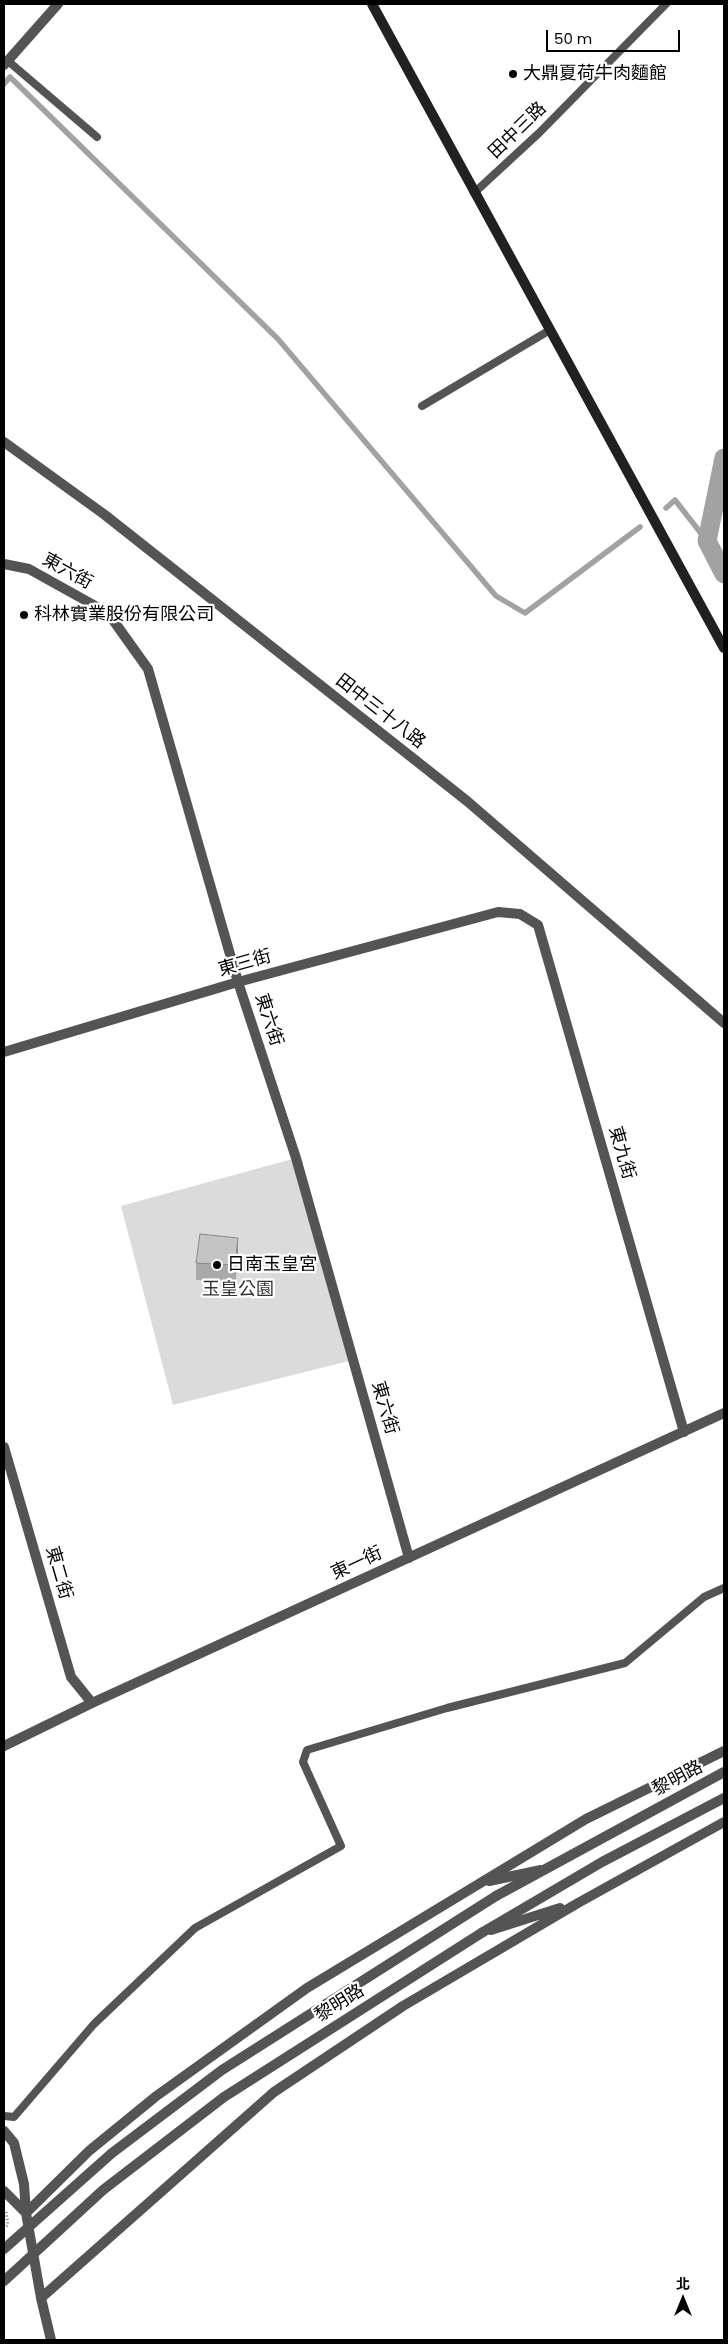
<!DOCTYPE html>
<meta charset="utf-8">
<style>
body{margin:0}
#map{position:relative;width:728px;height:2344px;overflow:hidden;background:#fff;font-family:Poppins,"Noto Sans TC",sans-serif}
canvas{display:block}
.frame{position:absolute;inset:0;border:5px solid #000;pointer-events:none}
.north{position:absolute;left:658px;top:2274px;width:50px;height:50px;-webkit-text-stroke:4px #fff;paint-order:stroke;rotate:0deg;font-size:14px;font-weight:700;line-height:20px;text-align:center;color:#000}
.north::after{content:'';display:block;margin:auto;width:18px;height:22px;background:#000;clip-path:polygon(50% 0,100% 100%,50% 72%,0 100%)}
.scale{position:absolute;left:546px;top:30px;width:134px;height:22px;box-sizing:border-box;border:2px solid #000;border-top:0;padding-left:6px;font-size:15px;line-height:18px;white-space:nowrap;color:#000;-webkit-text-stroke:4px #fff;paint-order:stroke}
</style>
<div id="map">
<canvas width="728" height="2344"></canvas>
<div class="frame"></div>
<div class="north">北</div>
<div class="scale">50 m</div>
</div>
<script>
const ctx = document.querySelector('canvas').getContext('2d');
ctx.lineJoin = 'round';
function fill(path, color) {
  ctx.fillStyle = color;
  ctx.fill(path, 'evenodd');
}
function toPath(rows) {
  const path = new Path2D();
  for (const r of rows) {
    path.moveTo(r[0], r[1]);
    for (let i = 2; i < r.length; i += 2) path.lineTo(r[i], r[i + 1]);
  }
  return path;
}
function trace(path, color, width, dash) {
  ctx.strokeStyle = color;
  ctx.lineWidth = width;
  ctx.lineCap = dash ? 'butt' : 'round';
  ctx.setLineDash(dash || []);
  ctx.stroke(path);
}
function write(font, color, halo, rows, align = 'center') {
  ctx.font = font + ' Poppins,"Noto Sans TC",sans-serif';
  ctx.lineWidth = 4.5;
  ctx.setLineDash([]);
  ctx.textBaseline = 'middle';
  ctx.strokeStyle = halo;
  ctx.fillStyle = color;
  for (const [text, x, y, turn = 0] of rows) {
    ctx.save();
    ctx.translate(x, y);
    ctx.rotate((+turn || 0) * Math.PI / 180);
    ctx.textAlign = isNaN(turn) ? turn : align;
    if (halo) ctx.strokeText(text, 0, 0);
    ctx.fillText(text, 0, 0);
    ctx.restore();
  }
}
const green = toPath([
 [296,1158,353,1360,173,1405,121,1206]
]);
const stream = toPath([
 [4,84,10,77,278,339,496,596,525,613,640,527],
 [666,508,675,500,707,541]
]);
const canal = toPath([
 [724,458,707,541,724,574]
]);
const path = toPath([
 [6,2212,8,2225,6,2227]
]);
const service = toPath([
 [8,61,97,137],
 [474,193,539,133,666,4],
 [422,406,550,330],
 [4,2116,14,2117,94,2024,195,1928,341,1846,303,1762,307,1750,447,1708,625,1663,704,1597,724,1588]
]);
const minor = toPath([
 [4,65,58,4],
 [4,442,105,515,467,801,724,1023],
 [4,564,29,569,108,613,148,669,238,982,296,1158,409,1558],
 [4,1052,238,982,498,912,520,914,538,925,684,1432],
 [4,1447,71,1677,92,1703],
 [4,1746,92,1703,724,1413],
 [489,1881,541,1870],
 [491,1930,560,1908],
 [4,2131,14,2143,24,2184,26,2213,41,2298,51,2340],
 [4,2191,26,2213],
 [26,2213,90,2150,155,2097,307,1988,586,1819,724,1751],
 [41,2298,274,2092,403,2006,578,1903,724,1822]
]);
const tertiary = toPath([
 [496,1896,724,1772],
 [483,1932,602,1862,724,1798]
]);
const secondary = toPath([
 [372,4,724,648]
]);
const tertiaryBridge = toPath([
 [4,2249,112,2153,222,2070,496,1896],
 [4,2281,103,2190,224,2097,483,1932]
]);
const wall = toPath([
 [238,1255,235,1282,196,1280,196,1263]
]);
const shadedWall = toPath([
 [238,1238,238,1255,235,1282,235,1265]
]);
const building = toPath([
 [200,1234,238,1238,235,1265,196,1263,200,1234]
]);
const markers = [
 [513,74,5,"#000"],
 [24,615,5,"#000"],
 [217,1265,5,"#000"]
];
const poiNames = [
 ["大鼎夏荷牛肉麵館",523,74],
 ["科林實業股份有限公司",34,615],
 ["日南玉皇宮",227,1265]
];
const streetNames = [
 ["田中三路",518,131,-44],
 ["東六街",67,572,29],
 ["田中三十八路",380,712,38],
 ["東三街",245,964,-16],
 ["東六街",268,1020,72],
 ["東九街",621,1153,74],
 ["東六街",384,1408,74],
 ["東一街",357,1564,-25],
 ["東二街",58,1573,74],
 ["黎明路",678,1779,-28],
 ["黎明路",340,2004,-32]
];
const parkNames = [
 ["玉皇公園",238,1290]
];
fill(green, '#dbdbdb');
trace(stream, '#a2a2a2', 5.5);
trace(canal, '#a2a2a2', 19);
trace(path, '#767676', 3, [1, 2.5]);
trace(service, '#545454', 8);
trace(minor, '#545454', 10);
trace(tertiary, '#545454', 10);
trace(secondary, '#212121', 10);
trace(tertiaryBridge, '#545454', 10);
fill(wall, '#a9a9a9');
fill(shadedWall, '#898989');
fill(building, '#c4c4c4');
trace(building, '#898989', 1);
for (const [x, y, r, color] of markers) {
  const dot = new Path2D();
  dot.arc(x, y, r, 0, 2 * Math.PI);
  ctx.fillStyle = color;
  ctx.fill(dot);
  trace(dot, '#fff', 2);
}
write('18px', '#000', '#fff', poiNames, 'left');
write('18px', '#000', '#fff', streetNames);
write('18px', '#323232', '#fff', parkNames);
</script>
